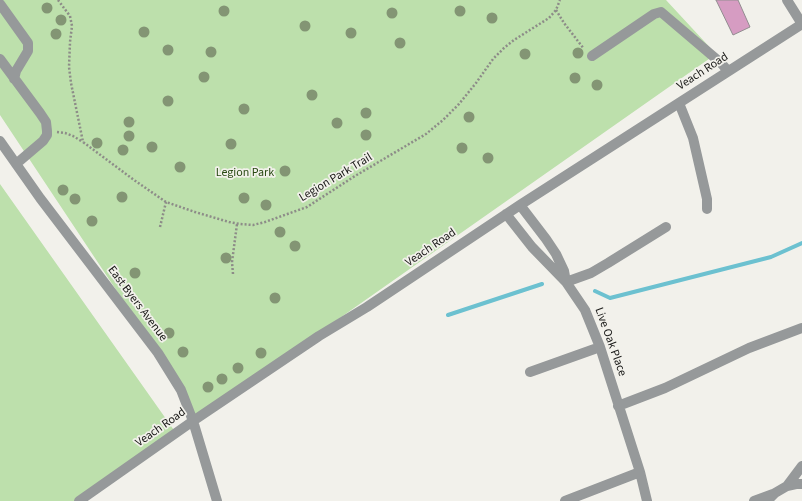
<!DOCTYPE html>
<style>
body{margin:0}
canvas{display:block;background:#f2f1eb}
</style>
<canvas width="802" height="501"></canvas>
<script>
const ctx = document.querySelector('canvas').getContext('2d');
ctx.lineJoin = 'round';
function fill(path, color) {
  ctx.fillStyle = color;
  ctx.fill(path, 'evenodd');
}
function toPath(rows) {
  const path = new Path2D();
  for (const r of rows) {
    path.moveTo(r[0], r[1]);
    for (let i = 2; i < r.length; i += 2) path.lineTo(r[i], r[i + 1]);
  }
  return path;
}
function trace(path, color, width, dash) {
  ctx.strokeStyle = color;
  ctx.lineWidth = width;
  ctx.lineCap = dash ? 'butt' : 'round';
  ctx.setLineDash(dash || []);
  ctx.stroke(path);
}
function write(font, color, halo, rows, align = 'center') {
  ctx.font = font + ' "Source Sans 3",sans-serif';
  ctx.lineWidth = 3.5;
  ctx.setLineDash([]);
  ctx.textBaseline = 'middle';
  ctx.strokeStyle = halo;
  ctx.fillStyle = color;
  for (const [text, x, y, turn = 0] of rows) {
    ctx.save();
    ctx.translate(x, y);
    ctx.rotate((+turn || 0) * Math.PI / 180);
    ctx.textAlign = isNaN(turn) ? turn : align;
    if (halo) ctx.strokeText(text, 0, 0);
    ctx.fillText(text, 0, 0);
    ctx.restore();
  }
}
const green = toPath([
 [0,0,666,0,716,54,193,421,158,353,0,115],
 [0,184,176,433,82,501,0,501]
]);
const stream = toPath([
 [595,291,610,298,771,257,802,243],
 [448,315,542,284]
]);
const building = toPath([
 [716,0,738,0,750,27,733,35,716,0]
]);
const path = toPath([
 [58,0,70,16,72,26,70,42,69,67,71,83,83,142,134,180,166,202,195,212,229,222,240,224,253,225,265,222,307,207,355,176,426,134,443,120,459,104,476,83,493,59,504,48,514,40,549,18,556,10,560,0],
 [556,10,564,23,584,49],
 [57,132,65,133,73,136,83,142],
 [160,227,166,202],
 [233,274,232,262,237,224]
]);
const minor = toPath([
 [787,0,802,24],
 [0,4,28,43,28,51,16,71,14,79],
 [592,56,654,14,661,12,721,63,728,71],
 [0,59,40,113,46,122,47,131,47,135,43,141,16,164],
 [679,103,693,138,707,199,707,209],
 [0,141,40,198,158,353,181,390,193,421,217,501],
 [520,205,546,239,556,254,564,271,566,282,591,273,608,263,666,227],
 [506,214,532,247,566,282,585,310,600,347,640,472,647,501],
 [530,372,600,347],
 [618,406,665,388,749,348,802,328],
 [787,486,802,466],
 [79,501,193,421,319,336,367,307,520,205,802,24],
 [565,501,640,472],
 [754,501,773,494],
 [767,501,775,493,787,486,796,484,802,484]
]);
const trees = [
 [47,8],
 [224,11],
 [460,11],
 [392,13],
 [492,18],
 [61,20],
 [305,26],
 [144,32],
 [351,33],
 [56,34],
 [400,43],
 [168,50],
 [211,52],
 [578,53],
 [525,54],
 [204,77],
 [575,78],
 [597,85],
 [312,95],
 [168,101],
 [244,109],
 [366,113],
 [469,117],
 [129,122],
 [337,123],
 [366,135],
 [129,136],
 [97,143],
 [231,144],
 [152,147],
 [462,148],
 [123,150],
 [488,158],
 [180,167],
 [285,171],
 [63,190],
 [122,197],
 [244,198],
 [75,199],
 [266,205],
 [92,221],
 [280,232],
 [295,246],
 [226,258],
 [135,273],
 [275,298],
 [169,333],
 [183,352],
 [261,353],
 [238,368],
 [222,379],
 [208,387]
];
const streetNames = [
 ["Veach Road",703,72,-33],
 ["Legion Park Trail",336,178,-31],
 ["Veach Road",431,248,-34],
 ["East Byers Avenue",137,304,53],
 ["Live Oak Place",610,342,70],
 ["Veach Road",161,428,-35]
];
const parkNames = [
 ["Legion Park",245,173]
];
fill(green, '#bde0ac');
trace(stream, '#6cc1d0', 4);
fill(building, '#d69cc2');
trace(building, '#928d90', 1);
trace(path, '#8d8c88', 2.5, [2, 2]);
trace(minor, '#96999a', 10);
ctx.fillStyle = '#839574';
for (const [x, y] of trees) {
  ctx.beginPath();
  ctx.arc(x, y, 5.5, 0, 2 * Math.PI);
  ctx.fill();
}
write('12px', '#181816', '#f2f1eb', streetNames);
write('12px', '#284912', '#f2f1eb', parkNames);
</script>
